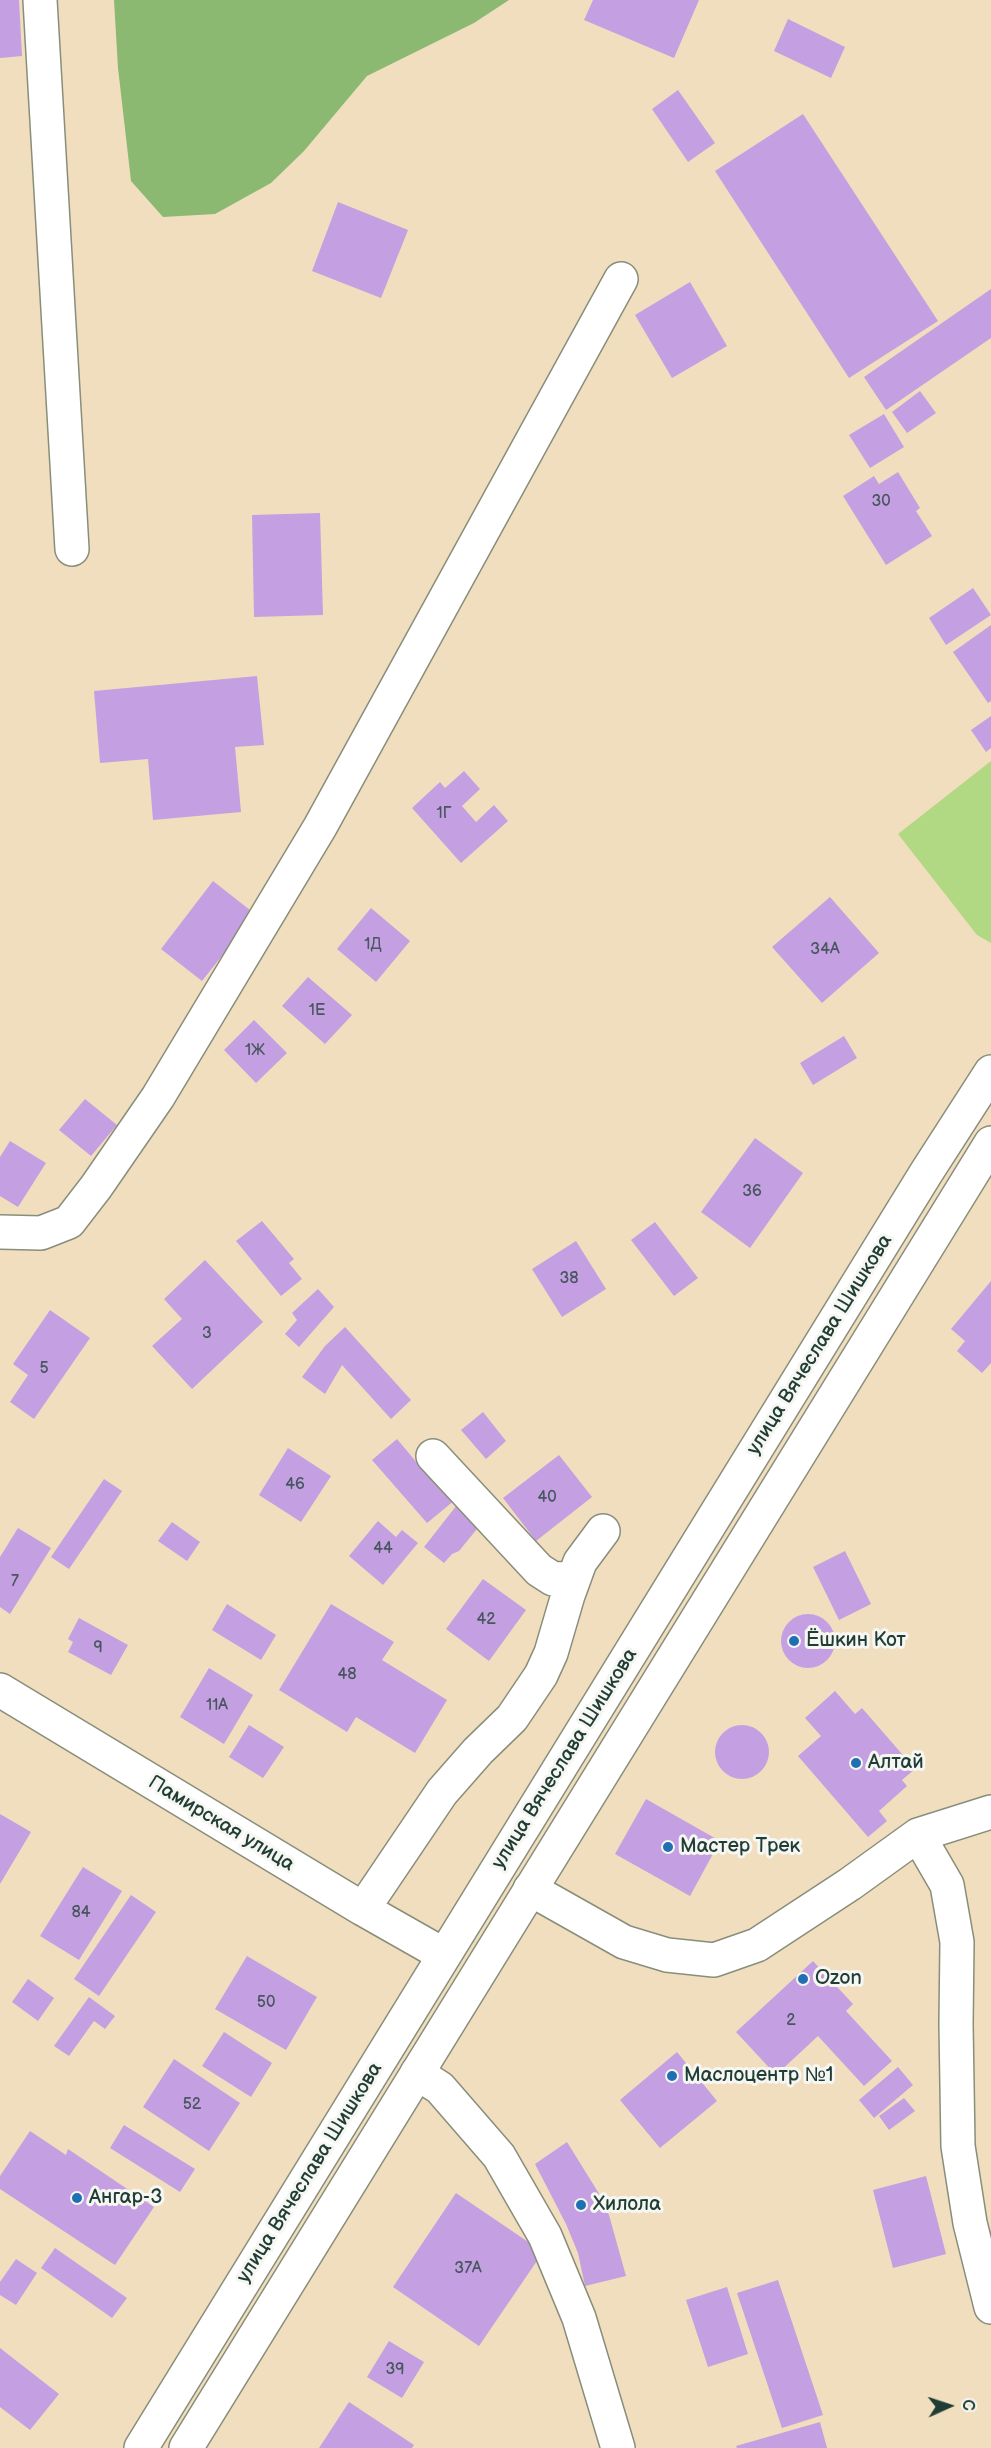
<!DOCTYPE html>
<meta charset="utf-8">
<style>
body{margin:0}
#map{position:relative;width:991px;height:2448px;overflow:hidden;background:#f1debf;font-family:"Balsamiq Sans",sans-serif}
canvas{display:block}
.north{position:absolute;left:919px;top:2376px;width:60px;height:60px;-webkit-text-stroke:4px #f6f6f2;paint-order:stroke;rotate:87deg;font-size:16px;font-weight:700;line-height:24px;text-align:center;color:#1f3d34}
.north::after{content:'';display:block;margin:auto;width:21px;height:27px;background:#1f3d34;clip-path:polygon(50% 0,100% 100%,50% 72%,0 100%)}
</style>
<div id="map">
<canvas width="991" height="2448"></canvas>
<div class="north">С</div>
</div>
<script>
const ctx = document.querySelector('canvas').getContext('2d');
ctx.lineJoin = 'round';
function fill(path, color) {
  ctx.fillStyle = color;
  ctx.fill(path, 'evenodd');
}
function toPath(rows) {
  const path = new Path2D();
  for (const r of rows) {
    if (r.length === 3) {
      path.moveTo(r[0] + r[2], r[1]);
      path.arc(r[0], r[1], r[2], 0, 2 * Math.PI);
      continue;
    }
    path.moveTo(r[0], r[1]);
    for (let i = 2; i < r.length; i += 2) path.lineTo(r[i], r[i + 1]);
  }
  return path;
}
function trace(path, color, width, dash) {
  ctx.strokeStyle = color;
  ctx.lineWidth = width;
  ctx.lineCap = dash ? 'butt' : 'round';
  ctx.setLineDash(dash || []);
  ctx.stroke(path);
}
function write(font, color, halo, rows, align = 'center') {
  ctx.font = font + ' "Balsamiq Sans",sans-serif';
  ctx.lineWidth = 6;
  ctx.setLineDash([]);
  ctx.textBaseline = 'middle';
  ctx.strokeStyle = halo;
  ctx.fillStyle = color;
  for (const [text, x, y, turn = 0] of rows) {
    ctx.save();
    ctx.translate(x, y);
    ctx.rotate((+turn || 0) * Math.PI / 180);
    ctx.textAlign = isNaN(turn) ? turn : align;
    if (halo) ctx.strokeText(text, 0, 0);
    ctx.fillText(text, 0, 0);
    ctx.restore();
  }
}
const green = toPath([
 [991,761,991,943,977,935,898,834]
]);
const forest = toPath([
 [114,0,509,0,474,23,367,76,304,151,271,183,215,214,163,217,131,181,118,68]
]);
const building = toPath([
 [0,0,19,0,22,56,0,58],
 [593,0,699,0,674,58,584,20],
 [788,19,845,47,831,78,774,51],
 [678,90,715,143,688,162,652,109],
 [803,114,938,321,849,378,715,171],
 [338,202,408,230,381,298,312,271],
 [690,282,727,346,672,378,635,315],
 [991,289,991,338,886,410,864,377],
 [920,391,936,413,907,433,892,412],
 [884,414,904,447,870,468,849,435],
 [898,472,920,508,916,511,932,536,886,565,843,496,874,476,879,484],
 [320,513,323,615,254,617,252,515],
 [973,588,991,615,946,645,929,618],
 [991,625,991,701,988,703,953,652],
 [257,676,264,745,235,747,241,812,153,820,148,759,100,763,94,691],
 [991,716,991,748,986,752,971,730],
 [464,771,480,789,462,806,476,822,494,805,508,821,461,863,412,808,440,782,445,788],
 [213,881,255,914,202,981,161,949],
 [830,897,879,953,822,1003,772,947],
 [371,908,410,941,376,982,337,949],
 [308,977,352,1015,325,1044,282,1006],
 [254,1020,287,1053,256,1083,224,1050],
 [844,1036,857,1058,813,1085,800,1063],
 [85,1099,117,1125,91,1156,59,1130],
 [755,1138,803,1173,750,1248,701,1212],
 [10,1141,46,1163,18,1207,0,1196,0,1157],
 [262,1221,294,1259,289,1263,302,1279,281,1296,236,1241],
 [655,1222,698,1278,674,1296,631,1240],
 [576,1241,606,1289,562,1317,532,1269],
 [205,1260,263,1322,192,1389,152,1346,182,1319,164,1299],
 [991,1281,991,1363,982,1373,957,1351,965,1341,951,1329],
 [318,1289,334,1307,299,1347,285,1334,297,1320,292,1313],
 [50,1310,90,1338,34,1419,10,1402,28,1375,13,1364],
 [345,1327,411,1400,391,1419,342,1365,325,1394,302,1377,325,1346],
 [483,1412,506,1441,486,1459,461,1430],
 [397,1439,428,1476,432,1473,455,1500,427,1523,372,1460],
 [288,1448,331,1476,301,1522,259,1495],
 [559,1455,592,1497,536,1541,503,1498],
 [104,1479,122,1491,69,1569,51,1557],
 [457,1505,481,1524,459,1551,452,1554,444,1563,424,1547],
 [378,1521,396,1537,402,1530,418,1543,383,1585,349,1556],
 [172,1522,200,1542,187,1561,158,1541],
 [18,1528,51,1548,10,1614,0,1607,0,1557],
 [845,1551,871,1604,839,1620,813,1567],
 [483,1579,526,1610,489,1661,446,1629],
 [227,1604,276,1635,261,1660,212,1630],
 [331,1604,394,1642,382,1660,447,1700,415,1753,356,1717,347,1732,279,1690],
 [808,1641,27],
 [79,1618,128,1645,111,1675,68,1652,73,1642,68,1639],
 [209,1668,253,1695,224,1744,180,1717],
 [835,1691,855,1714,862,1708,915,1769,902,1780,907,1786,879,1811,887,1821,868,1837,798,1756,821,1736,805,1718],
 [249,1725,284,1747,263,1778,229,1757],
 [742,1752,27],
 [646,1799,720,1841,690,1896,615,1854],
 [0,1814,31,1832,0,1884],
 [83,1867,122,1891,79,1960,40,1936],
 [131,1895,156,1912,99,1996,74,1979],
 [247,1956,317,1997,286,2050,215,2009],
 [813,1961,853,2004,846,2011,892,2061,864,2086,818,2036,776,2075,736,2032],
 [28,1979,54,1998,38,2021,12,2002],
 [89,1997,115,2016,105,2029,94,2021,69,2056,54,2046],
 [224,2032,272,2063,251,2097,202,2066],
 [677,2052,717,2101,660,2148,620,2100],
 [174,2059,240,2103,209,2151,143,2107],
 [898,2067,913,2085,874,2118,859,2100],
 [904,2098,915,2111,889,2130,879,2116],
 [124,2125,195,2169,180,2192,110,2148],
 [30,2131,66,2155,68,2149,154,2207,115,2265,0,2189,0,2176],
 [567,2142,598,2192,609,2215,626,2276,585,2286,578,2253,566,2224,535,2164],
 [926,2176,946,2254,893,2268,873,2190],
 [456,2193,543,2252,479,2346,393,2287],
 [55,2248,127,2298,112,2318,41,2268],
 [16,2259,37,2273,16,2305,0,2295,0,2282],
 [778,2280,823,2415,782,2428,737,2293],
 [727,2287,748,2354,708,2367,686,2300],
 [389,2341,424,2362,402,2398,367,2377],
 [0,2348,59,2394,30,2430,0,2407],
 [349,2402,414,2445,412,2448,319,2448],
 [820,2422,827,2448,737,2448,736,2446]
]);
const minor = toPath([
 [40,0,72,549],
 [0,1232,41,1233,69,1222,96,1187,158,1097,320,827,621,279],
 [433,1456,539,1570,553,1579,574,1578],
 [0,1690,363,1909,444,1955],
 [918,1835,947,1885,957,1942,956,2024,958,2146,970,2223,991,2307],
 [530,1889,624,1942,667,1955,714,1960,757,1945,850,1884,918,1835,991,1812],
 [363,1909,442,1792,478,1751,512,1718,541,1675,551,1653,568,1595,580,1562,603,1531],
 [417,2073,440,2088,499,2156,545,2236,579,2318,618,2448]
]);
const major = toPath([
 [141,2448,926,1173,991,1072],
 [186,2448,991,1143]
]);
const markers = [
 [794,1641,6,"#1f6fb2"],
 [856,1763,6,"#1f6fb2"],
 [668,1847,6,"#1f6fb2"],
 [803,1979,6,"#1f6fb2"],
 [672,2076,6,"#1f6fb2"],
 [77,2198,6,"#1f6fb2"],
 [581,2205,6,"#1f6fb2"]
];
const numberNames = [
 ["30",881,502],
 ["1Г",444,814],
 ["1Д",373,945],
 ["34А",825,950],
 ["1Е",317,1011],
 ["1Ж",255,1051],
 ["36",752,1192],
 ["38",569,1279],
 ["3",207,1334],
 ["5",44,1369],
 ["46",295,1485],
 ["40",547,1498],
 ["44",383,1549],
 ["7",15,1582],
 ["42",486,1620],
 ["9",98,1648],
 ["48",347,1675],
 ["11А",217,1706],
 ["84",81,1913],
 ["50",266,2003],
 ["2",791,2021],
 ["52",192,2105],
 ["37А",468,2269],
 ["39",395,2370]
];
const streetNames = [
 ["улица Вячеслава Шишкова",820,1345,-58],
 ["улица Вячеслава Шишкова",565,1759,-58],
 ["Памирская улица",221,1824,31],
 ["улица Вячеслава Шишкова",310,2173,-58]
];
const poiNames = [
 ["Ёшкин Кот",806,1641],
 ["Алтай",868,1763],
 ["Мастер Трек",680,1847],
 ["Ozon",815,1979],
 ["Маслоцентр №1",684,2076],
 ["Ангар-3",89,2198],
 ["Хилола",593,2205]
];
fill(green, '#b1d983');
fill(forest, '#8cb971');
fill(building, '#c49fe1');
trace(minor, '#888e7a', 36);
trace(major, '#888e7a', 36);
trace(minor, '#fff', 33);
trace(major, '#fff', 33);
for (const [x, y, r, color] of markers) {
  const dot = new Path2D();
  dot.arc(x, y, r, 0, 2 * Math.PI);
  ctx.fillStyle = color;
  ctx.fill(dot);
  trace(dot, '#f6f6f2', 2);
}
write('16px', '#48565f', null, numberNames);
write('20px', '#1f3d34', '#f6f6f2', streetNames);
write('20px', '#1f3d34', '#f6f6f2', poiNames, 'left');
</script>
